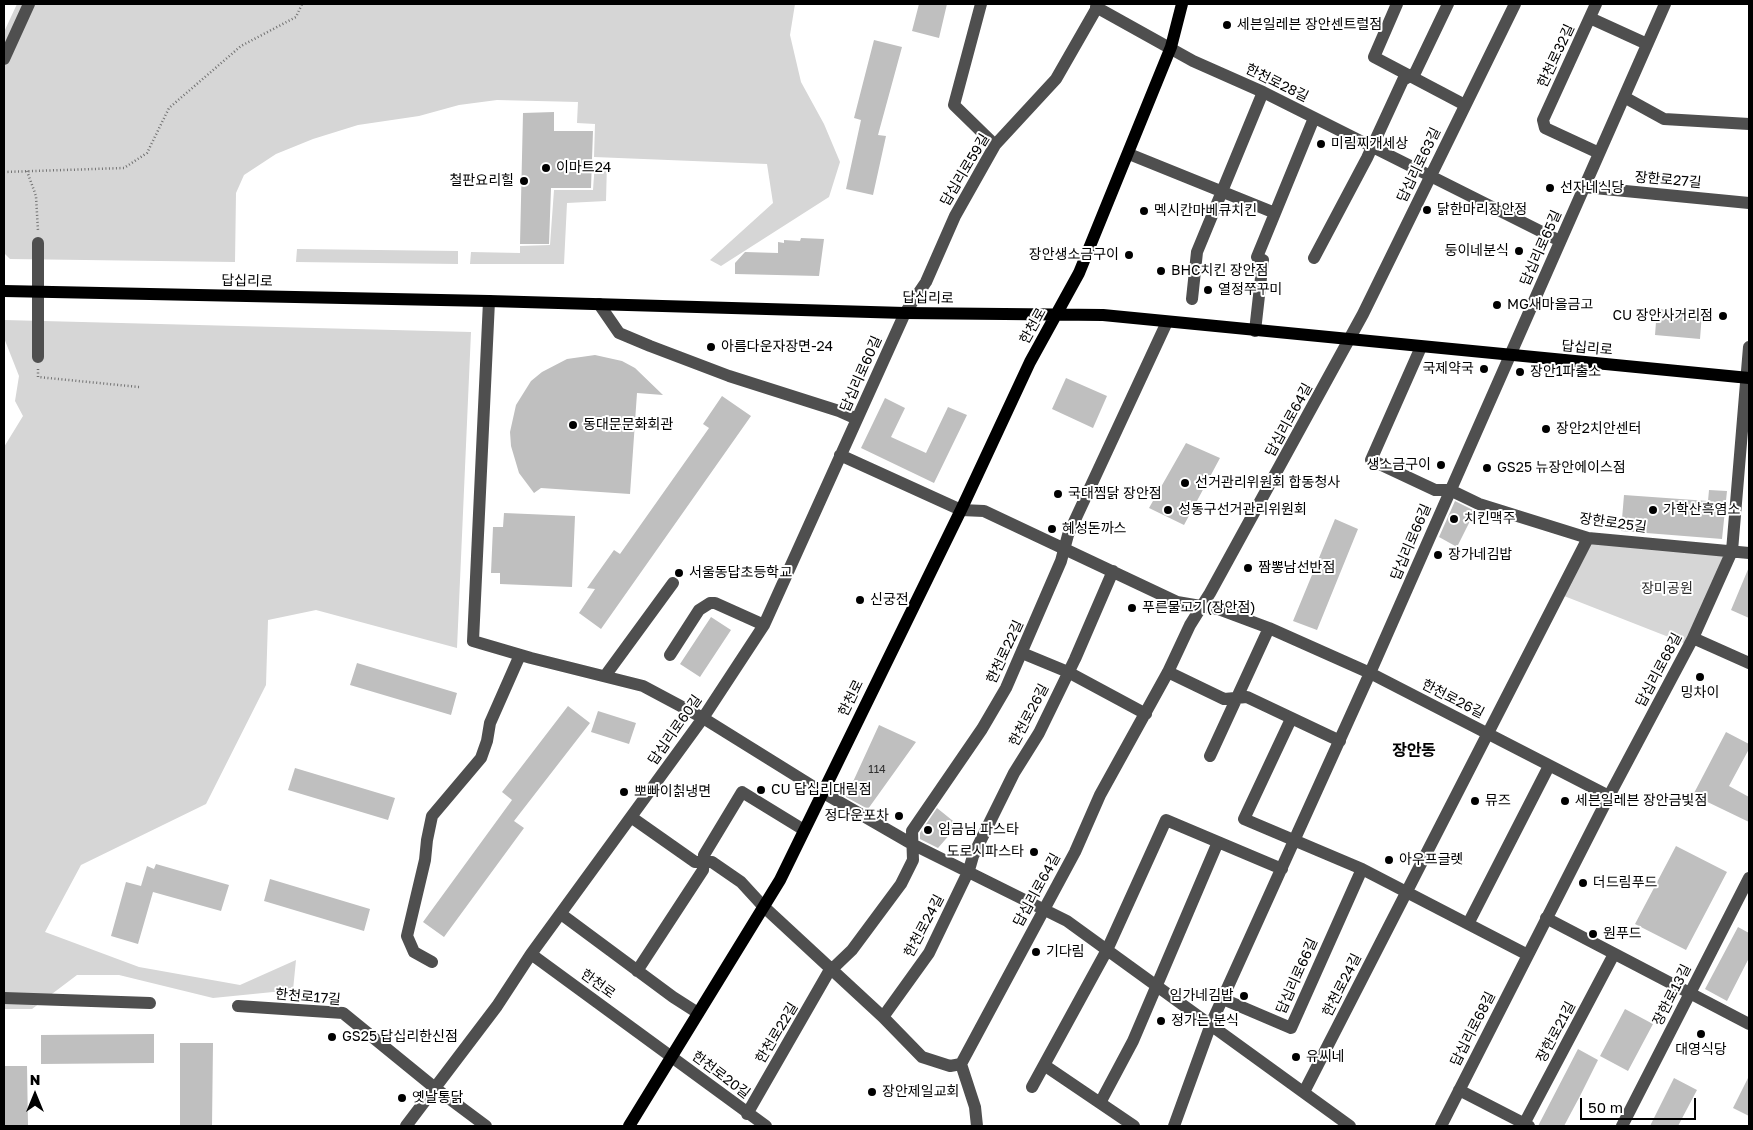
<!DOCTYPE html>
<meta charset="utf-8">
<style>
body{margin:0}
#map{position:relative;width:1753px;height:1130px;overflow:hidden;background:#fff;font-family:"Golos Text",sans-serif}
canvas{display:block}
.frame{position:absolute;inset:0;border:5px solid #000;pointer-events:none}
.north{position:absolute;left:10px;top:1070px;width:50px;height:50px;-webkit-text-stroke:4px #fff;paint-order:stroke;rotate:0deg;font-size:14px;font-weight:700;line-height:20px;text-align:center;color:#000}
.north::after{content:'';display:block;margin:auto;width:18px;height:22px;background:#000;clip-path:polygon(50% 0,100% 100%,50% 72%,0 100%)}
.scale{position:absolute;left:1580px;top:1098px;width:116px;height:22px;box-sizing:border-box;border:2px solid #000;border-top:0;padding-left:6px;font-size:15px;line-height:18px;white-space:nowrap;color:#000;-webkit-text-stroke:4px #fff;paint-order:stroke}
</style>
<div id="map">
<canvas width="1753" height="1130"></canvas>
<div class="frame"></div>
<div class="north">N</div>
<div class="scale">50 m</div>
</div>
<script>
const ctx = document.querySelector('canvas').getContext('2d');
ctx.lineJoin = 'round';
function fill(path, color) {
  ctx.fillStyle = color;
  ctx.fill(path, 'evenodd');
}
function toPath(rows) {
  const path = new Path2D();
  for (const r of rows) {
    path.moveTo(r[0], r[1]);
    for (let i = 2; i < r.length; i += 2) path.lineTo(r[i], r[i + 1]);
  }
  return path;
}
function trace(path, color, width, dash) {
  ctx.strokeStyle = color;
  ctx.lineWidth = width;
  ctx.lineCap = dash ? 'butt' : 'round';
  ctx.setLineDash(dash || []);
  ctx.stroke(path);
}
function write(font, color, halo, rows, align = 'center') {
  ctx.font = font + ' "Golos Text","Noto Sans KR",sans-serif';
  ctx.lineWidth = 4;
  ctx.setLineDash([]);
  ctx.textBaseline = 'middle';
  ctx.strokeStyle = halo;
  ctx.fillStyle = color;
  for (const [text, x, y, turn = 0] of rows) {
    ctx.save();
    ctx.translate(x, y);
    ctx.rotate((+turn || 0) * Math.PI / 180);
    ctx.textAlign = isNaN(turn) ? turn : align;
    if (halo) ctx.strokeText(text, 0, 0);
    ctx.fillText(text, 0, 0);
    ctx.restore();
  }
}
const green = toPath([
 [17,4,795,4,790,35,801,82,824,124,840,162,829,197,721,266,710,260,773,203,767,164,594,157,595,124,577,123,578,102,497,100,459,105,419,116,358,125,313,139,276,154,244,175,236,193,235,262,10,259,4,253,4,32],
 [595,161,607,162,606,201,567,203,564,264,470,264,471,252,520,253,520,246,550,245,554,190,593,190],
 [297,249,458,251,458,264,296,262],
 [4,320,471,332,457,648,316,610,268,620,266,685,206,804,81,865,45,932,139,967,240,985,296,960,293,990,213,998,119,975,77,975,32,1009,4,1009,4,447,23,416,15,401,19,376,4,338],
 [1588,538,1732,551,1689,645,1559,594]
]);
const building = toPath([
 [919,4,947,4,939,38,912,31],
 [874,40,902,47,878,135,886,136,873,195,846,189,861,120,854,118],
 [554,112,554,131,593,131,591,188,551,188,549,244,520,244,523,113],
 [801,238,824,239,819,276,735,274,735,263,745,252,778,253,778,242,784,243,784,240,800,241],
 [1657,309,1702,313,1700,339,1655,335],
 [595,355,622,361,635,368,663,395,637,393,630,494,541,488,534,493,519,473,511,446,510,432,516,405,531,381,542,372,567,359],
 [1066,378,1107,396,1093,428,1052,409],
 [722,396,751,416,601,629,579,613,595,589,587,588,614,550,620,554,709,428,703,424],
 [885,398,905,408,891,437,926,453,948,407,967,415,934,483,861,448],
 [1186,443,1220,458,1184,525,1149,508],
 [1709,490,1727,491,1722,539,1621,531,1624,495,1708,501],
 [1455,501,1475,511,1457,547,1439,537],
 [504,513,575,516,572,587,500,584,500,573,491,573,493,527,503,527],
 [1335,519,1358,529,1317,630,1293,621],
 [1749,567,1749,618,1731,610],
 [711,617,731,630,700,677,680,664],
 [357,663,457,693,451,715,350,685],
 [568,706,590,723,514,821,524,828,444,937,423,922,512,800,502,792],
 [598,711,636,723,629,744,591,732],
 [879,725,916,742,868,809,846,797],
 [1726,732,1749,744,1749,749,1729,786,1749,797,1749,822,1693,795],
 [295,768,395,798,388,820,288,790],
 [937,808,958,825,938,848,920,839,920,833],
 [1676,846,1727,872,1686,950,1635,924],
 [156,864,229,885,221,911,153,892,138,944,111,936,126,882,141,886,147,866,154,869],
 [270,879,370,909,364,931,264,901],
 [1738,927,1749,933,1749,958,1727,1001,1705,989],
 [1625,1009,1653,1024,1628,1071,1600,1056],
 [154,1034,154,1063,41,1064,41,1035],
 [180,1043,213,1043,212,1126,180,1126],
 [1578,1049,1598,1060,1580,1096,1564,1126,1538,1126],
 [4,1066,27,1066,28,1126,4,1126],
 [1749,1076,1749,1116,1733,1108],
 [1674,1078,1697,1090,1678,1126,1650,1126]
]);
const path = toPath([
 [27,171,36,196,38,231],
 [4,172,124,168,147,153,169,108,241,46,296,17,302,4],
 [38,369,38,377,139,387]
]);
const minor = toPath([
 [981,4,954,105,995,145],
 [1397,4,1374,57,1465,105],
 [1596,4,1543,120,1545,128,1599,153],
 [1096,7,1193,61,1263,92,1560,241],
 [1590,18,1647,44],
 [4,59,29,4],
 [1624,97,1664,119,1749,124],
 [1129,154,1275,213],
 [1584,187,1749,203],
 [38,243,38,357],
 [1314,258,1367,158,1403,80,1415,73,1448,4],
 [1192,299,1197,252,1263,92],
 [489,301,473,641,531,658,643,686,703,718,822,792,912,844,1067,921,1350,1126],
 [599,304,619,333,650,346,729,376,839,411,857,419],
 [1255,331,1263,260,1257,257,1314,118],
 [1421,347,1371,460,1435,490,1450,490,1479,504,1588,538,1749,553],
 [840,455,961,510,984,511,1177,602,1218,609,1269,628,1370,673,1609,796],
 [1693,638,1749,663],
 [1022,653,1068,672,1146,714],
 [670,655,699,610,710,603,715,603,764,625],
 [1168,672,1224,699,1247,697,1340,741],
 [605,676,673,583],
 [1291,719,1244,819,1362,869,1528,955],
 [1210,756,1269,628],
 [631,817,695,862,712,862,741,882,763,906,883,1017,922,1057,950,1066,961,1064],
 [561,914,673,997,698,1013],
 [1546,918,1749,1024],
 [1468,924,1549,766],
 [531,954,766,1126],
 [432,962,414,952,407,936,425,860,427,840,432,816,481,758,487,741,490,723,520,655],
 [637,971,703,870,704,855,742,792,804,830],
 [4,998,150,1003],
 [1223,999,1291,1028,1362,869],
 [238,1006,343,1013,435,1088,486,1126],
 [883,1017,929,953,969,870,973,856,1014,773,1039,733,1075,659,1113,571],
 [1044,1065,1134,1126],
 [1032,1087,1107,950,1166,820,1282,869],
 [1459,1090,1529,1126],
 [1304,1092,1588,538],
 [1100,1103,1133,1041,1218,842],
 [747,1114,828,973,852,950,901,884,913,860,912,831,982,729,1006,688,1061,561,1068,535,1167,322],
 [1524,1124,1614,954],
 [406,1126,497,1006,531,954,703,718,764,625,905,313,926,282,955,216,995,145,1056,79,1099,4],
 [977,1126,975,1107,961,1064,1075,852,1100,795,1168,672,1190,625,1210,593,1363,314,1515,4],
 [1174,1126,1211,1024,1370,673,1665,4],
 [1441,1126,1609,796,1693,638,1732,551,1749,347],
 [1622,1126,1749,878]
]);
const major = toPath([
 [4,291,489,301,905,313,1103,315,1749,378],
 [629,1126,780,880,961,510,1030,362,1079,273,1171,47,1182,4]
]);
const markers = [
 [1227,25,5,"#000"],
 [1321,144,5,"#000"],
 [546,168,5,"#000"],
 [524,181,5,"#000"],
 [1550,188,5,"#000"],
 [1427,210,5,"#000"],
 [1144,211,5,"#000"],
 [1519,251,5,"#000"],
 [1129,255,5,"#000"],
 [1161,271,5,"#000"],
 [1208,290,5,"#000"],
 [1497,305,5,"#000"],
 [1723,316,5,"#000"],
 [711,347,5,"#000"],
 [1484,369,5,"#000"],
 [1520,372,5,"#000"],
 [573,425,5,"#000"],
 [1546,429,5,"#000"],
 [1441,465,5,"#000"],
 [1487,468,5,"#000"],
 [1185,483,5,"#000"],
 [1058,494,5,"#000"],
 [1168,510,5,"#000"],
 [1653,510,5,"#000"],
 [1454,519,5,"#000"],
 [1052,529,5,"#000"],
 [1438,555,5,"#000"],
 [1248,568,5,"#000"],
 [679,573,5,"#000"],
 [860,600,5,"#000"],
 [1132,608,5,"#000"],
 [1700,677,5,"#000"],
 [761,790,5,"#000"],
 [624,792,5,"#000"],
 [1475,801,5,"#000"],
 [1565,801,5,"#000"],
 [899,816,5,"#000"],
 [928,830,5,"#000"],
 [1034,852,5,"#000"],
 [1389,860,5,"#000"],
 [1583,883,5,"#000"],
 [1593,934,5,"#000"],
 [1036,952,5,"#000"],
 [1244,996,5,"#000"],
 [1161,1021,5,"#000"],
 [1701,1034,5,"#000"],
 [332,1037,5,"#000"],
 [1296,1057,5,"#000"],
 [872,1092,5,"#000"],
 [402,1098,5,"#000"]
];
const numberNames = [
 ["114",877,770]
];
const poiNames = [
 ["세븐일레븐 장안센트럴점",1237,25],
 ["미림찌개세상",1331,144],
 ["이마트24",556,168],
 ["철판요리힐",514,181,"right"],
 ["선자네식당",1560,188],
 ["닭한마리장안정",1437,210],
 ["멕시칸마베큐치킨",1154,211],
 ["둥이네분식",1509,251,"right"],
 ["장안생소금구이",1119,255,"right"],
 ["BHC치킨 장안점",1171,271],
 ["열정쭈꾸미",1218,290],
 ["MG새마을금고",1507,305],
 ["CU 장안사거리점",1713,316,"right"],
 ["아름다운자장면-24",721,347],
 ["국제약국",1474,369,"right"],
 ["장안1파출소",1530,372],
 ["동대문문화회관",583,425],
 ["장안2치안센터",1556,429],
 ["생소금구이",1431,465,"right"],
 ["GS25 뉴장안에이스점",1497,468],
 ["선거관리위원회 합동청사",1195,483],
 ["국대찜닭 장안점",1068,494],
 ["성동구선거관리위원회",1178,510],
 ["가학산흑염소",1663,510],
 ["치킨맥주",1464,519],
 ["혜성돈까스",1062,529],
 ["장가네김밥",1448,555],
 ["짬뽕남선반점",1258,568],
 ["서울동답초등학교",689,573],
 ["신궁전",870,600],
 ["푸른물고기(장안점)",1142,608],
 ["밍차이",1700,693,"center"],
 ["CU 답십리대림점",771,790],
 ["뽀빠이칡냉면",634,792],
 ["뮤즈",1485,801],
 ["세븐일레븐 장안금빛점",1575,801],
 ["정다운포차",889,816,"right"],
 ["임금님 파스타",938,830],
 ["도로시파스타",1024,852,"right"],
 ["아우프글렛",1399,860],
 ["더드림푸드",1593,883],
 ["원푸드",1603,934],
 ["기다림",1046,952],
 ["임가네김밥",1234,996,"right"],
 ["정가는 분식",1171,1021],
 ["GS25 답십리한신점",342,1037],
 ["대영식당",1701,1050,"center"],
 ["유씨네",1306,1057],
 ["장안제일교회",882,1092],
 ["옛날통닭",412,1098]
];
const streetNames = [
 ["한천로32길",1556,56,-65],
 ["한천로28길",1277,83,26],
 ["답십리로63길",1419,165,-64],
 ["답십리로59길",965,170,-59],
 ["장한로27길",1668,180,5],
 ["답십리로65길",1541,248,-66],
 ["답십리로",247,281,1],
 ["답십리로",928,298,1],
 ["한천로",1033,326,-61],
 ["답십리로",1587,348,5],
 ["답십리로60길",861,374,-66],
 ["답십리로64길",1289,420,-61],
 ["장한로25길",1613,523,8],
 ["답십리로66길",1411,542,-67],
 ["한천로22길",1005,652,-65],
 ["답십리로68길",1659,670,-62],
 ["한천로",851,698,-64],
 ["한천로26길",1453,699,27],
 ["한천로26길",1029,715,-62],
 ["답십리로60길",675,730,-55],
 ["답십리로64길",1037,890,-61],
 ["한천로24길",924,926,-62],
 ["답십리로66길",1297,976,-66],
 ["한천로",598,984,36],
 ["한천로24길",1342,985,-63],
 ["장한로13길",1672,995,-63],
 ["한천로17길",308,997,5],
 ["답십리로68길",1473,1029,-63],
 ["장한로21길",1556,1032,-62],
 ["한천로22길",777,1033,-59],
 ["한천로20길",721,1075,37]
];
const parkNames = [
 ["장미공원",1667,589]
];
const quarterNames = [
 ["장안동",1414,751]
];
fill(green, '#d6d6d6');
fill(building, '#bfbfbf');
trace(path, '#717171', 2.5, [1, 2.5]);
trace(minor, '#4f4f4f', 12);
trace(major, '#000', 12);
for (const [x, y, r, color] of markers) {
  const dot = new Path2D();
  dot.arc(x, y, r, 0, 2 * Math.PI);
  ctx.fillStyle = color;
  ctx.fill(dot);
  trace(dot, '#fff', 2);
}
write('11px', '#303030', null, numberNames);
write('14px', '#000', '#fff', poiNames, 'left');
write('14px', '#000', '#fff', streetNames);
write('14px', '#2d2d2d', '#fff', parkNames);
write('bold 16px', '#000', '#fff', quarterNames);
</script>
